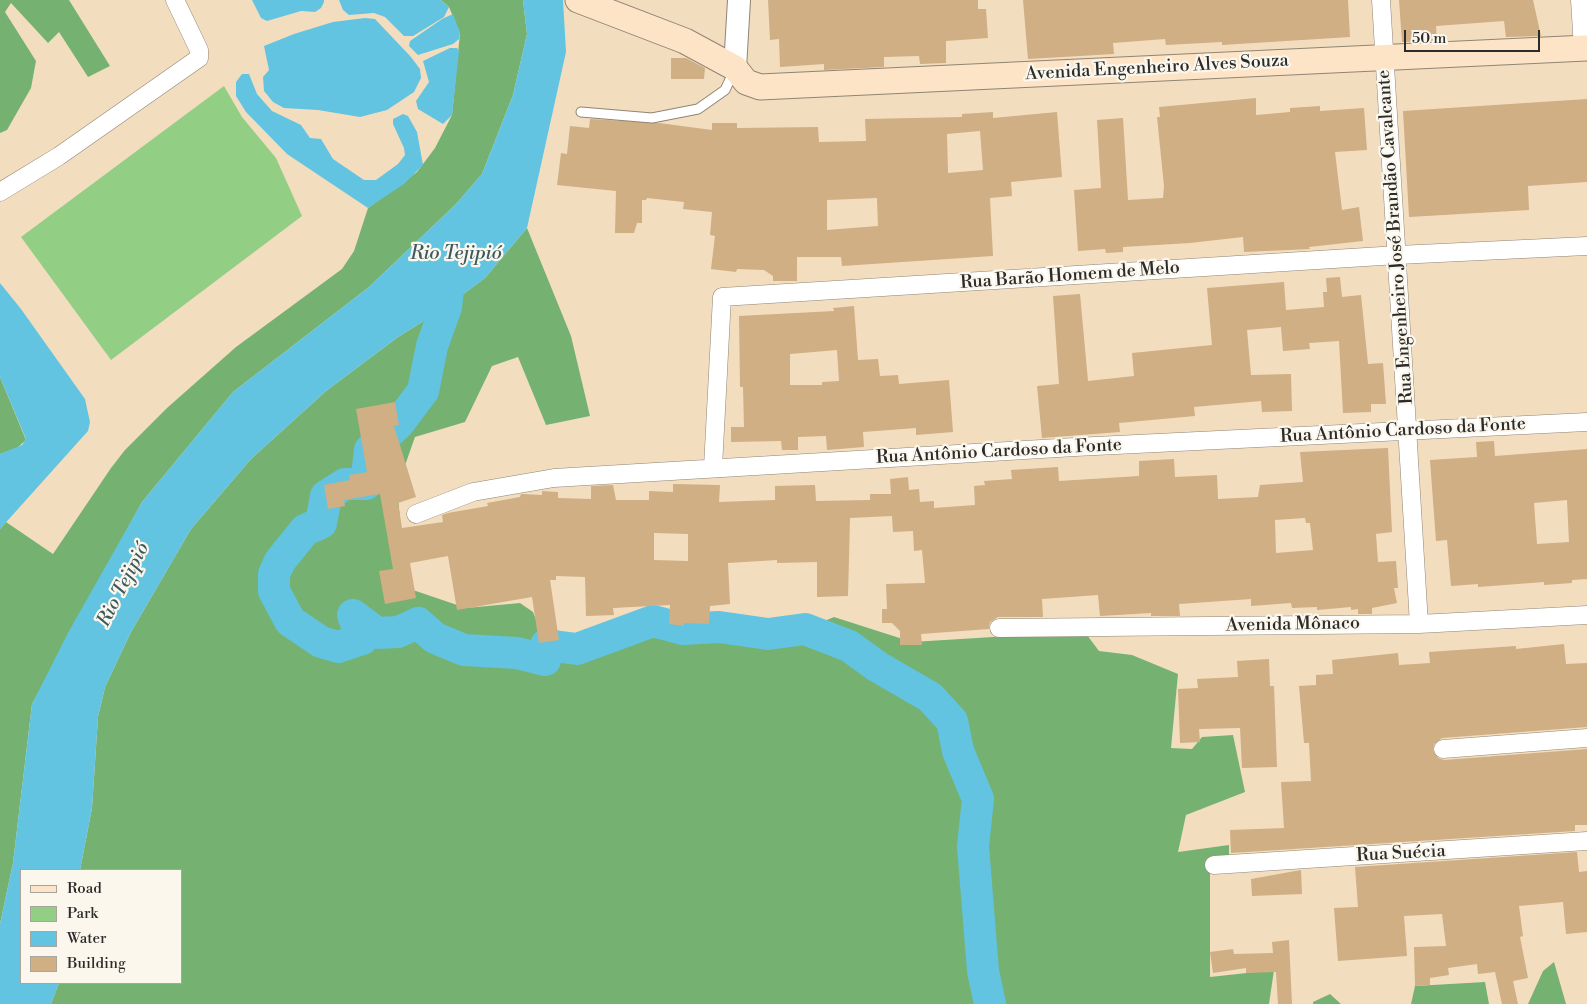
<!DOCTYPE html>
<meta charset="utf-8">
<style>
body{margin:0}
#map{position:relative;width:1587px;height:1004px;overflow:hidden;background:#f3ddbf;font-family:"Libre Bodoni",serif}
canvas{display:block}
.legend{position:absolute;left:20px;top:869px;width:162px;height:115px;box-sizing:border-box;background:#fbf7ec;border:1px solid #a8a59f;margin:0;padding:6px 9px;list-style:none;font-size:15px;color:#2b2b2b}
.legend li{display:flex;align-items:center;gap:10px;height:25px}
.legend b{width:25px;border:1px solid #a8a59f}
.scale{position:absolute;left:1404px;top:30px;width:136px;height:22px;box-sizing:border-box;border:2px solid #2b2b2b;border-top:0;padding-left:6px;font-size:15px;line-height:18px;white-space:nowrap;color:#2b2b2b;-webkit-text-stroke:4px #fbf7ec;paint-order:stroke}
</style>
<div id="map">
<canvas width="1587" height="1004"></canvas>
<ul class="legend">
<li><b style="height:6px;background:#fee4c6"></b>Road</li>
<li><b style="height:14px;background:#92cf85"></b>Park</li>
<li><b style="height:14px;background:#62c4e0"></b>Water</li>
<li><b style="height:14px;background:#cfaf83"></b>Building</li>
</ul>
<div class="scale">50 m</div>
</div>
<script>
const ctx = document.querySelector('canvas').getContext('2d');
ctx.lineJoin = 'round';
function fill(path, color) {
  ctx.fillStyle = color;
  ctx.fill(path, 'evenodd');
}
function toPath(rows) {
  const path = new Path2D();
  for (const r of rows) {
    path.moveTo(r[0], r[1]);
    for (let i = 2; i < r.length; i += 2) path.lineTo(r[i], r[i + 1]);
  }
  return path;
}
function trace(path, color, width, dash) {
  ctx.strokeStyle = color;
  ctx.lineWidth = width;
  ctx.lineCap = dash ? 'butt' : 'round';
  ctx.setLineDash(dash || []);
  ctx.stroke(path);
}
function write(font, color, halo, rows, align = 'center') {
  ctx.font = font + ' "Libre Bodoni",serif';
  ctx.lineWidth = 4.5;
  ctx.setLineDash([]);
  ctx.textBaseline = 'middle';
  ctx.strokeStyle = halo;
  ctx.fillStyle = color;
  for (const [text, x, y, turn = 0] of rows) {
    ctx.save();
    ctx.translate(x, y);
    ctx.rotate((+turn || 0) * Math.PI / 180);
    ctx.textAlign = isNaN(turn) ? turn : align;
    if (halo) ctx.strokeText(text, 0, 0);
    ctx.fillText(text, 0, 0);
    ctx.restore();
  }
}
const green = toPath([
 [224,86,242,117,276,158,302,216,111,360,21,237]
]);
const forest = toPath([
 [0,0,69,0,110,66,88,77,59,32,48,43,11,3,5,12,36,61,31,88,7,130,0,133],
 [441,0,523,0,527,34,513,95,482,174,456,204,369,287,233,392,142,502,32,704,13,863,0,924,0,529,6,522,53,554,111,468,125,450,167,408,236,347,342,269,354,251,368,208,417,172,435,148,452,115,460,33,449,7],
 [527,228,571,336,590,416,546,425,518,357,492,366,465,422,415,437,397,488,407,588,466,608,520,603,533,612,546,645,577,649,653,621,683,629,719,627,769,634,805,629,834,617,912,642,993,637,1022,632,1087,635,1099,651,1132,655,1178,674,1171,748,1192,749,1202,737,1233,735,1245,792,1186,815,1178,852,1229,845,1229,858,1210,860,1210,977,1274,970,1269,1004,51,1004,59,983,181,983,181,870,80,870,92,808,98,717,105,687,131,632,191,529,251,459,326,391,398,337,446,307,485,278],
 [0,377,26,440,17,448,0,454],
 [1554,962,1566,1004,1528,1004,1543,971],
 [1485,982,1489,1004,1411,1004,1415,986],
 [1330,994,1341,1004,1313,1004,1313,1002]
]);
const water = toPath([
 [252,0,324,0,324,2,321,8,315,12,301,11,267,21,261,18],
 [339,0,441,0,449,7,444,17,413,36,404,36,385,17,374,13,349,15,343,10],
 [523,0,563,0,566,52,527,228,485,278,446,307,398,337,326,391,251,459,191,529,131,632,105,687,98,717,92,808,80,870,21,870,21,983,59,983,51,1004,0,1004,0,924,13,863,32,704,69,631,142,502,233,392,369,287,456,204,482,174,513,95,527,34],
 [453,14,460,33,459,39,453,44,418,55,409,46,410,41,442,19],
 [365,18,375,19,411,57,420,69,421,78,414,92,387,110,360,117,318,110,284,108,273,102,264,91,263,77,269,70,264,46,294,34,333,22],
 [450,48,457,48,459,51,452,115,443,124,418,109,416,101,429,82,423,61],
 [242,74,249,74,257,94,272,111,301,125,310,138,321,139,333,159,364,180,376,180,398,164,405,155,404,148,393,124,393,119,403,114,408,116,417,132,423,165,404,184,368,208,287,154,246,112,236,96,236,82],
 [0,283,21,309,85,399,90,422,88,431,0,529,0,454,22,445,26,439,0,377]
]);
const river = toPath([
 [451,263,446,307,432,346,423,391,399,423,370,450,366,484,345,484,326,496,321,523,305,530,280,561,274,574,274,591,290,621,321,642,338,647,362,639,353,615,377,633,398,632,418,623,435,638,464,650,517,653,545,660,546,645,577,649,653,621,683,629,719,627,768,634,805,629,849,646,878,667,930,697,952,721,958,751,978,799,973,846,983,971,990,1004]
]);
const building = toPath([
 [768,0,978,0,978,9,986,9,988,38,946,41,946,63,920,64,919,56,884,57,884,67,824,70,824,64,780,67,779,39,770,40],
 [1023,0,1348,0,1350,37,1222,45,1222,42,1166,45,1165,39,1113,43,1114,54,1028,59],
 [1399,0,1533,0,1541,36,1506,37,1504,21,1436,26,1437,41,1402,42],
 [671,58,686,58,705,68,704,79,671,79],
 [1256,98,1256,115,1290,112,1290,108,1320,106,1320,111,1364,108,1367,150,1335,152,1342,210,1359,207,1363,241,1309,247,1310,249,1244,252,1243,237,1190,243,1123,247,1123,252,1106,253,1105,249,1078,251,1074,190,1101,188,1097,120,1123,118,1128,200,1163,198,1164,186,1157,117,1160,117,1159,107],
 [1587,99,1587,182,1528,186,1529,210,1409,217,1403,111],
 [993,112,993,118,1057,112,1062,177,1011,182,1012,196,990,198,993,256,842,266,841,257,797,257,797,281,773,281,773,276,764,270,737,269,736,272,711,269,715,236,710,235,712,212,683,209,684,202,647,198,646,200,642,200,642,223,637,223,634,233,615,233,616,191,557,185,561,153,567,154,570,126,589,128,590,119,659,123,712,130,712,123,737,123,737,128,818,127,819,142,866,141,865,119,962,117,962,114],
 [980,131,983,170,948,173,947,134],
 [877,198,878,226,827,230,827,200],
 [1340,277,1342,297,1361,295,1368,364,1383,363,1386,404,1371,404,1371,412,1343,413,1339,341,1309,343,1310,349,1283,351,1281,327,1247,330,1251,375,1291,374,1292,411,1262,412,1261,401,1194,407,1195,416,1119,423,1120,432,1042,438,1037,386,1059,384,1053,296,1080,294,1088,381,1134,376,1132,353,1212,345,1207,288,1284,282,1286,310,1324,307,1323,292,1327,292,1326,278],
 [854,306,858,360,878,359,880,376,898,375,899,384,949,380,953,432,916,435,916,428,863,432,864,447,827,450,826,436,798,437,798,450,782,450,781,441,731,442,731,427,744,427,743,387,740,387,739,316,834,311,833,308],
 [837,350,839,381,822,382,822,385,790,385,790,354],
 [395,402,399,425,394,426,416,497,398,503,402,528,443,522,442,515,448,513,488,506,487,503,520,497,521,494,542,495,542,491,558,492,558,498,591,499,591,486,613,485,616,500,649,500,649,491,673,492,673,484,720,485,719,502,775,500,775,486,815,485,816,501,870,500,870,494,891,494,890,479,908,477,909,490,919,489,920,502,934,501,934,508,975,505,974,486,985,485,984,481,1012,479,1011,470,1058,467,1059,481,1139,476,1139,461,1174,459,1175,477,1217,475,1218,499,1258,497,1260,485,1303,482,1300,452,1388,448,1392,532,1376,534,1378,562,1396,561,1398,588,1394,588,1397,603,1372,608,1372,614,1358,614,1358,609,1351,610,1351,607,1317,610,1317,607,1292,608,1291,603,1251,606,1251,599,1179,604,1180,616,1151,616,1151,613,1100,616,1098,595,1042,599,1043,617,998,617,990,622,989,629,921,634,922,645,900,645,900,631,892,623,882,623,882,609,887,609,886,584,925,583,922,550,914,551,913,531,893,532,892,516,850,518,848,596,817,597,817,562,777,563,777,560,728,563,730,604,710,606,709,624,684,623,684,626,669,624,670,605,613,608,614,615,586,616,585,577,556,576,556,580,550,580,559,640,539,643,532,597,457,610,448,556,410,563,416,598,385,604,379,571,393,569,380,494,344,500,345,506,328,509,324,485,350,480,349,475,367,472,356,409],
 [1305,518,1306,523,1310,523,1313,550,1276,553,1275,520],
 [654,533,688,534,688,561,654,560],
 [1494,441,1495,456,1587,449,1587,579,1572,580,1572,583,1544,585,1544,582,1478,587,1478,584,1451,586,1447,540,1436,541,1430,460,1477,457,1476,442],
 [1567,500,1569,542,1537,544,1534,503],
 [1564,644,1566,664,1587,663,1587,727,1442,738,1434,744,1433,750,1438,758,1444,760,1587,749,1587,825,1575,825,1575,831,1231,853,1230,830,1284,828,1281,782,1311,781,1309,743,1304,743,1299,686,1316,685,1316,675,1333,674,1332,660,1398,653,1399,665,1430,663,1429,652,1516,646,1516,649],
 [1269,659,1270,686,1274,686,1277,767,1242,768,1240,728,1199,729,1200,742,1180,743,1178,689,1198,688,1197,679,1238,677,1237,661],
 [1577,852,1579,872,1587,871,1587,932,1566,934,1563,902,1519,906,1523,936,1520,937,1528,978,1513,981,1518,1004,1502,1004,1495,972,1478,974,1477,964,1448,968,1449,975,1430,978,1430,985,1415,986,1414,947,1446,946,1442,914,1404,916,1407,956,1338,961,1334,908,1358,907,1355,867],
 [1301,870,1302,894,1252,896,1251,879],
 [1289,940,1292,1004,1278,1004,1276,972,1246,973,1246,968,1213,973,1210,952,1233,949,1234,954,1273,953,1272,942]
]);
const service = toPath([
 [581,112,652,118,698,109,725,90,734,71]
]);
const minor = toPath([
 [1381,0,1419,624],
 [1580,0,1583,48],
 [0,192,59,156,199,58,199,50,175,0],
 [713,467,722,297,1398,255,1587,246],
 [416,514,473,492,554,478,1075,447,1587,422],
 [999,628,1419,624,1587,615],
 [1443,749,1587,738],
 [1214,865,1587,841]
]);
const tertiary = toPath([
 [735,68,739,0]
]);
const secondary = toPath([
 [578,0,685,41,735,68,746,82,760,87,1587,48]
]);
const streetNames = [
 ["Avenida Engenheiro Alves Souza",1157,68,-3],
 ["Rua Engenheiro José Brandão Cavalcante",1396,237,-94],
 ["Rua Barão Homem de Melo",1070,276,-4],
 ["Rua Antônio Cardoso da Fonte",1403,431,-3],
 ["Rua Antônio Cardoso da Fonte",999,452,-3],
 ["Avenida Mônaco",1293,625,-1],
 ["Rua Suécia",1401,854,-3]
];
const waterNames = [
 ["Rio Tejipió",456,254],
 ["Rio Tejipió",124,585,-63]
];
fill(green, '#92cf85');
fill(forest, '#75b272');
fill(water, '#62c4e0');
trace(river, '#62c4e0', 32);
fill(building, '#cfaf83');
trace(service, '#8f8475', 11);
trace(minor, '#8f8475', 19);
trace(tertiary, '#8f8475', 24);
trace(secondary, '#8f8475', 27);
trace(service, '#fff', 9);
trace(minor, '#fff', 18);
trace(tertiary, '#fff', 22);
trace(secondary, '#fee4c6', 25);
write('18px', '#2b2b2b', '#fbf7ec', streetNames);
write('italic 19px', '#3c5961', '#fbf7ec', waterNames);
</script>
